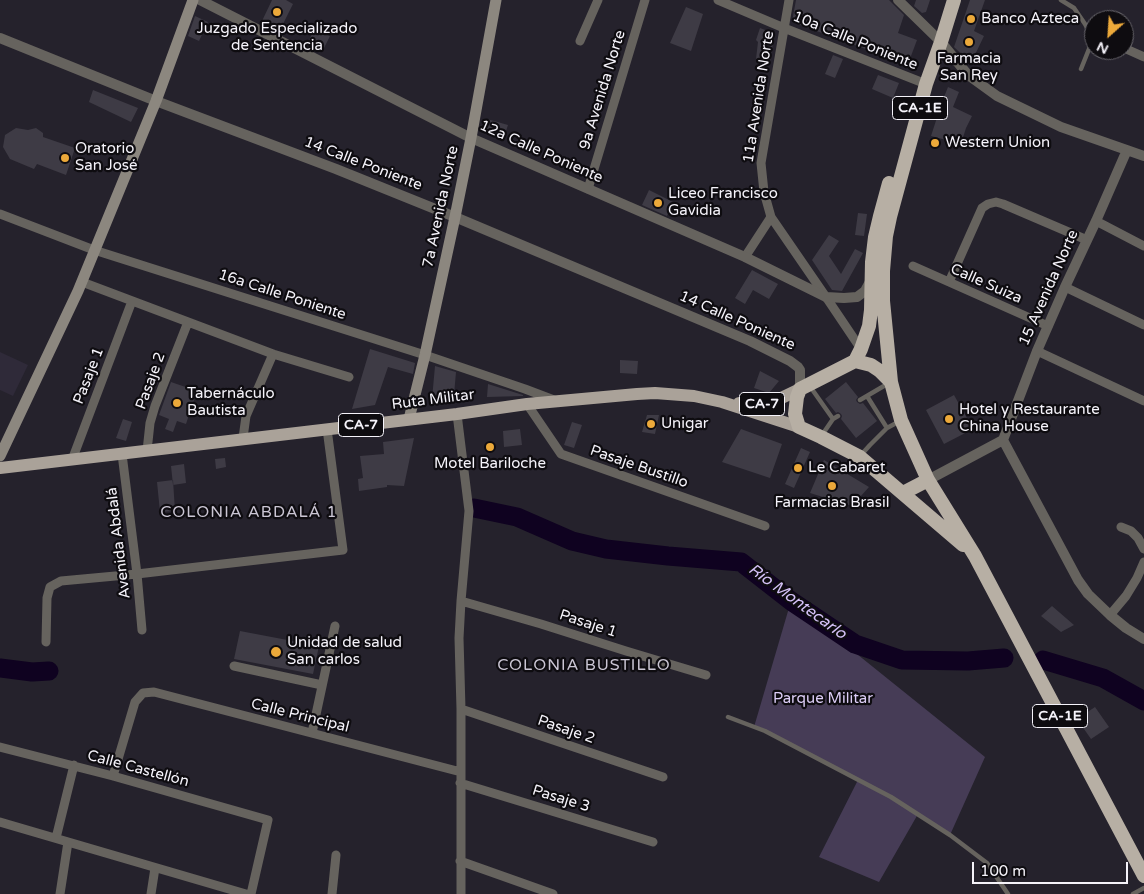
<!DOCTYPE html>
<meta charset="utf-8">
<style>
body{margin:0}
#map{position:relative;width:1144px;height:894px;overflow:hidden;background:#25222c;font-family:"Varela Round",sans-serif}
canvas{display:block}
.north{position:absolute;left:1084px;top:10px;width:50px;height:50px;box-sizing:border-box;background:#0e0c10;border:1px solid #6a686e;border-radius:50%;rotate:206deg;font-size:14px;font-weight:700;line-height:20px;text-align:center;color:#f5f3fa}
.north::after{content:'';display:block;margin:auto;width:18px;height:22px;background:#eca93a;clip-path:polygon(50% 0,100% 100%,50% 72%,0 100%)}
.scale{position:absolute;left:972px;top:862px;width:156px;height:22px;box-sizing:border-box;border:2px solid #f5f3fa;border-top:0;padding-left:6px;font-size:15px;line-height:18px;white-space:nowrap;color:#f5f3fa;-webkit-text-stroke:4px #0e0c10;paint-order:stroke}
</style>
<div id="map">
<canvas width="1144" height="894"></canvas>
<div class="north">N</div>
<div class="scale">100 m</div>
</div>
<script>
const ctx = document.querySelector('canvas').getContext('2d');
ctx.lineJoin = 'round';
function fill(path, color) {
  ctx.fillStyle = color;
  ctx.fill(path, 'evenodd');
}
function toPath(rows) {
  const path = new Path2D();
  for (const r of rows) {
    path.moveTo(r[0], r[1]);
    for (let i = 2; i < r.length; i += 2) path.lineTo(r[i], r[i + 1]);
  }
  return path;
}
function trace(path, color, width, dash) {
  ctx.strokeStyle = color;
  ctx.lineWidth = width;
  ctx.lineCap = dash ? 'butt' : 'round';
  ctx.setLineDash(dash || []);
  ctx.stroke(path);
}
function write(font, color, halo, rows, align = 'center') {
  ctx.font = font + ' "Varela Round",sans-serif';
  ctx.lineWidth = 4.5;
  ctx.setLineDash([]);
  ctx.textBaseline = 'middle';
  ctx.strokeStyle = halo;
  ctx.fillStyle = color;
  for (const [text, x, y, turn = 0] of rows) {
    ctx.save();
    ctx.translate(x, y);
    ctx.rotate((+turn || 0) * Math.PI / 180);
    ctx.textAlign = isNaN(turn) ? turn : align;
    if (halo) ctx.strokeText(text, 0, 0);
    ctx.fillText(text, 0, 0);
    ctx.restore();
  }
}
const built = toPath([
 [0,352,28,365,13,396,0,390]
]);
const green = toPath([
 [791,601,985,757,950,835,918,814,879,882,819,857,858,780,754,727]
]);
const river = toPath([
 [474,508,517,517,572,541,606,549,668,556,741,562,791,601,855,644,902,660,968,661,1004,658],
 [1043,660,1103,678,1144,701],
 [0,668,32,672,49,671]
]);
const building = toPath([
 [272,0,286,0,293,4,280,30,262,21],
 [796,0,889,0,904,15,898,33,917,40,908,64,890,58,792,22],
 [916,0,930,0,926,12,922,13,914,6],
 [970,0,985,0,974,31,984,36,971,63,954,47],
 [686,7,703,14,691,51,670,43],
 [195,16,208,22,199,41,188,36],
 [315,28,330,36,324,48,309,40],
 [760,28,773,33,774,37,770,62,756,59,758,42,756,40],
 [833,55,843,59,835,78,825,74],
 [878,75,899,83,893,98,872,89],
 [948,87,959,92,953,107,972,116,966,128,961,144,931,136,942,102],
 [93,90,138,108,131,122,89,102],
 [487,119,508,125,504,137,483,131],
 [16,128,28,130,36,128,43,133,43,137,75,148,66,175,37,164,34,169,10,159,3,147,5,135],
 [649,190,673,202,667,216,642,205],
 [858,213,867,214,864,236,855,235],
 [829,235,839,241,829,256,841,274,855,249,863,253,842,291,832,290,812,260],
 [752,270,778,284,769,299,753,290,745,304,735,298],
 [370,349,415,363,413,374,388,367,375,405,352,409],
 [620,360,638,361,637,374,620,373],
 [435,366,456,372,454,395,432,399],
 [760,371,779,381,769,393,754,388],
 [171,382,197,391,186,424,177,421,173,432,165,429,169,419,159,415],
 [846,382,858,397,856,400,857,402,860,404,863,403,877,421,856,438,841,419,842,416,841,414,838,412,836,413,825,399],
 [488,384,523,395,523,396,487,397],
 [954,395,973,429,944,444,926,410],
 [647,415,659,415,655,434,642,432],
 [123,419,132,422,126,441,116,438],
 [572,422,582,425,574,448,564,445],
 [520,429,522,445,504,447,503,431],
 [741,429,782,444,770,478,722,462],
 [414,438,404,486,387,485,387,487,359,491,358,479,363,478,360,456,384,454,383,442],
 [801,448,810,452,794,488,785,484],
 [225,458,226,467,216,469,215,459],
 [824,460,869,487,852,506,810,493],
 [184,464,186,483,173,485,171,466],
 [173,480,175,511,160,512,157,482],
 [1052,606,1074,625,1061,632,1041,616],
 [240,631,319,646,313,674,234,659],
 [1095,707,1109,727,1091,739,1077,719]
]);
const service = toPath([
 [1061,0,1074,8,1085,24,1093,39,1081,69],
 [809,385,833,419],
 [867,396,887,428],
 [860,400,889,383],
 [822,435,833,419,838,416],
 [861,455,870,445,887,428,900,421],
 [728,717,765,731,891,797,950,835,987,863,1008,894],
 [1133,894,1144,888]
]);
const minor = toPath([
 [718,0,784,28,926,84],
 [789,0,761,163,764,192,771,217,826,297,861,349],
 [580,41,598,0],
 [1124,48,1144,57],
 [588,189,645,0],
 [0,214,94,250,425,355,525,389,554,400],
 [1096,221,1144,246],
 [745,257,771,217],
 [913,266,1048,326],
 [82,282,273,354,349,377],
 [949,282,982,208,988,204,996,202,1003,204,1087,240],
 [1065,287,1144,325],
 [1037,351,1144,401],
 [527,404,561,454,765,526],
 [457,414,469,511,461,601,459,638,461,709,461,894],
 [243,438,246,416,273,354],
 [147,451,150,423,155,406,188,322],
 [122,454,137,574,142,630],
 [72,460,132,301],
 [1121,527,1131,531,1138,538,1144,549],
 [461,601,541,624,626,651,706,675],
 [1110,615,1126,596,1137,578,1144,562],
 [46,642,47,598,50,587,61,581,137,574,343,550,327,429],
 [234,666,322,685],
 [461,709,663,777],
 [312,733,335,626],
 [0,747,113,776,268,820,251,894],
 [113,776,135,702,143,693,154,692,461,772],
 [460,783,653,842],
 [0,822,246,894],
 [56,838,74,765],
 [460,861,553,894],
 [60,894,68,842],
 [151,894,155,868],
 [332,894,336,855]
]);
const tertiary = toPath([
 [200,0,471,138,745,257,826,297,844,298,857,297,865,291,871,280],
 [898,0,941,42,968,75,997,96,1061,127,1144,156],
 [0,38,156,101,336,169,455,217,750,341,790,361,798,367,800,370,800,389],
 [1003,440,1037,351,1065,287,1096,221,1127,150],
 [1003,440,1078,580,1088,594,1110,615,1126,628,1144,639],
 [928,480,1003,440]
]);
const secondary = toPath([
 [409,419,425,355,455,217,471,138,496,0],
 [0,456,78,291,156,101,193,0]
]);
const primary = toPath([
 [739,403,763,404,771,403,800,389],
 [0,468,457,414,527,404,637,394,655,393,694,396,722,402,799,427]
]);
const trunk = toPath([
 [954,0,941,42,926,84,890,217,886,236,883,271,883,301,891,382,901,420,928,480,975,556,1144,876],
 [889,183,880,216,875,237,872,262,871,310,869,326,861,349,855,361,800,389,797,397,795,414,799,427,821,437,860,457,963,545],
 [855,361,871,365,880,371,891,382],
 [903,493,928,480]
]);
const markers = [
 [277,12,5,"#eca93a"],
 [971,19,5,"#eca93a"],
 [969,42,5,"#eca93a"],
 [935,143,5,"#eca93a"],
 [65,158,5,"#eca93a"],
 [658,203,5,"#eca93a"],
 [177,403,5,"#eca93a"],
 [949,419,5,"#eca93a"],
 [651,424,5,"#eca93a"],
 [490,447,5,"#eca93a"],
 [798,468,5,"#eca93a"],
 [832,486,5,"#eca93a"],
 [276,652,6,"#eca93a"]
];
const shields = [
 [920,108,55],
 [762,404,45],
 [361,425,45],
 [1060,716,55]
];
const shieldNames = [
 ["CA-1E",920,108],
 ["CA-7",762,404],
 ["CA-7",361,425],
 ["CA-1E",1060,716]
];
const poiNames = [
 ["Banco Azteca",981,19],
 ["Juzgado Especializado",277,29,"center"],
 ["de Sentencia",277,46,"center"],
 ["Farmacia",969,59,"center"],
 ["San Rey",969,76,"center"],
 ["Western Union",945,143],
 ["Oratorio",75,149],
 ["San José",75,166],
 ["Liceo Francisco",668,194],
 ["Gavidia",668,211],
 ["Tabernáculo",187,394],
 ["Bautista",187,411],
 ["Hotel y Restaurante",959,410],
 ["China House",959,427],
 ["Unigar",661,424],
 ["Motel Bariloche",490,464,"center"],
 ["Le Cabaret",808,468],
 ["Farmacias Brasil",832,503,"center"],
 ["Unidad de salud",287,643],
 ["San carlos",287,660]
];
const streetNames = [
 ["10a Calle Poniente",855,41,22],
 ["9a Avenida Norte",603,90,-73],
 ["11a Avenida Norte",759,97,-81],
 ["12a Calle Poniente",541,152,24],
 ["14 Calle Poniente",363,164,21],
 ["7a Avenida Norte",441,207,-78],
 ["Calle Suiza",986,284,24],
 ["15 Avenida Norte",1049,288,-66],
 ["16a Calle Poniente",282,295,18],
 ["14 Calle Poniente",737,321,24],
 ["Pasaje 1",89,376,-69],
 ["Pasaje 2",151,381,-70],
 ["Ruta Militar",433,400,-7],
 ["Pasaje Bustillo",639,467,19],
 ["Avenida Abdalá",119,543,-97],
 ["Pasaje 1",588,624,18],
 ["Calle Principal",300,716,14],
 ["Pasaje 2",566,730,19],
 ["Calle Castellón",138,769,15],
 ["Pasaje 3",561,799,17]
];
const parkNames = [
 ["Parque Militar",823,699]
];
const neighbourhoodNames = [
 ["COLONIA ABDALÁ 1",249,513],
 ["COLONIA BUSTILLO",584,666]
];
const waterNames = [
 ["Río Montecarlo",797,602,36]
];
fill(built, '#2f2a39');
fill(green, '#463c56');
trace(river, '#0f0220', 19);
fill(building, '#3e3b45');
trace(service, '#66635e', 4.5);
trace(minor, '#66635e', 9);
trace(tertiary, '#66635e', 10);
trace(secondary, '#8c877f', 11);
trace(primary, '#aaa299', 12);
trace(trunk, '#b7afa4', 14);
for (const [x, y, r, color] of markers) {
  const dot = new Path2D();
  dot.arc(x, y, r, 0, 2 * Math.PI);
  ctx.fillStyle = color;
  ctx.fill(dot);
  trace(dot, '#0e0c10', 2);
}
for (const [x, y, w] of shields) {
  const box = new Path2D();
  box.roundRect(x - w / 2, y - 11.5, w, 23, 4);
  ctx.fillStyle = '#0e0c10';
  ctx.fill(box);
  trace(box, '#f5f3fa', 1);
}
write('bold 14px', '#f5f3fa', null, shieldNames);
write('15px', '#f5f3fa', '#0e0c10', poiNames, 'left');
write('15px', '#f5f3fa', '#0e0c10', streetNames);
write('15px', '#ddcef7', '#0e0c10', parkNames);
ctx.letterSpacing = '1px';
write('16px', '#cbc6d4', '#0e0c10', neighbourhoodNames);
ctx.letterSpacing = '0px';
write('italic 16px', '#d3c0f6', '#0e0c10', waterNames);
</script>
